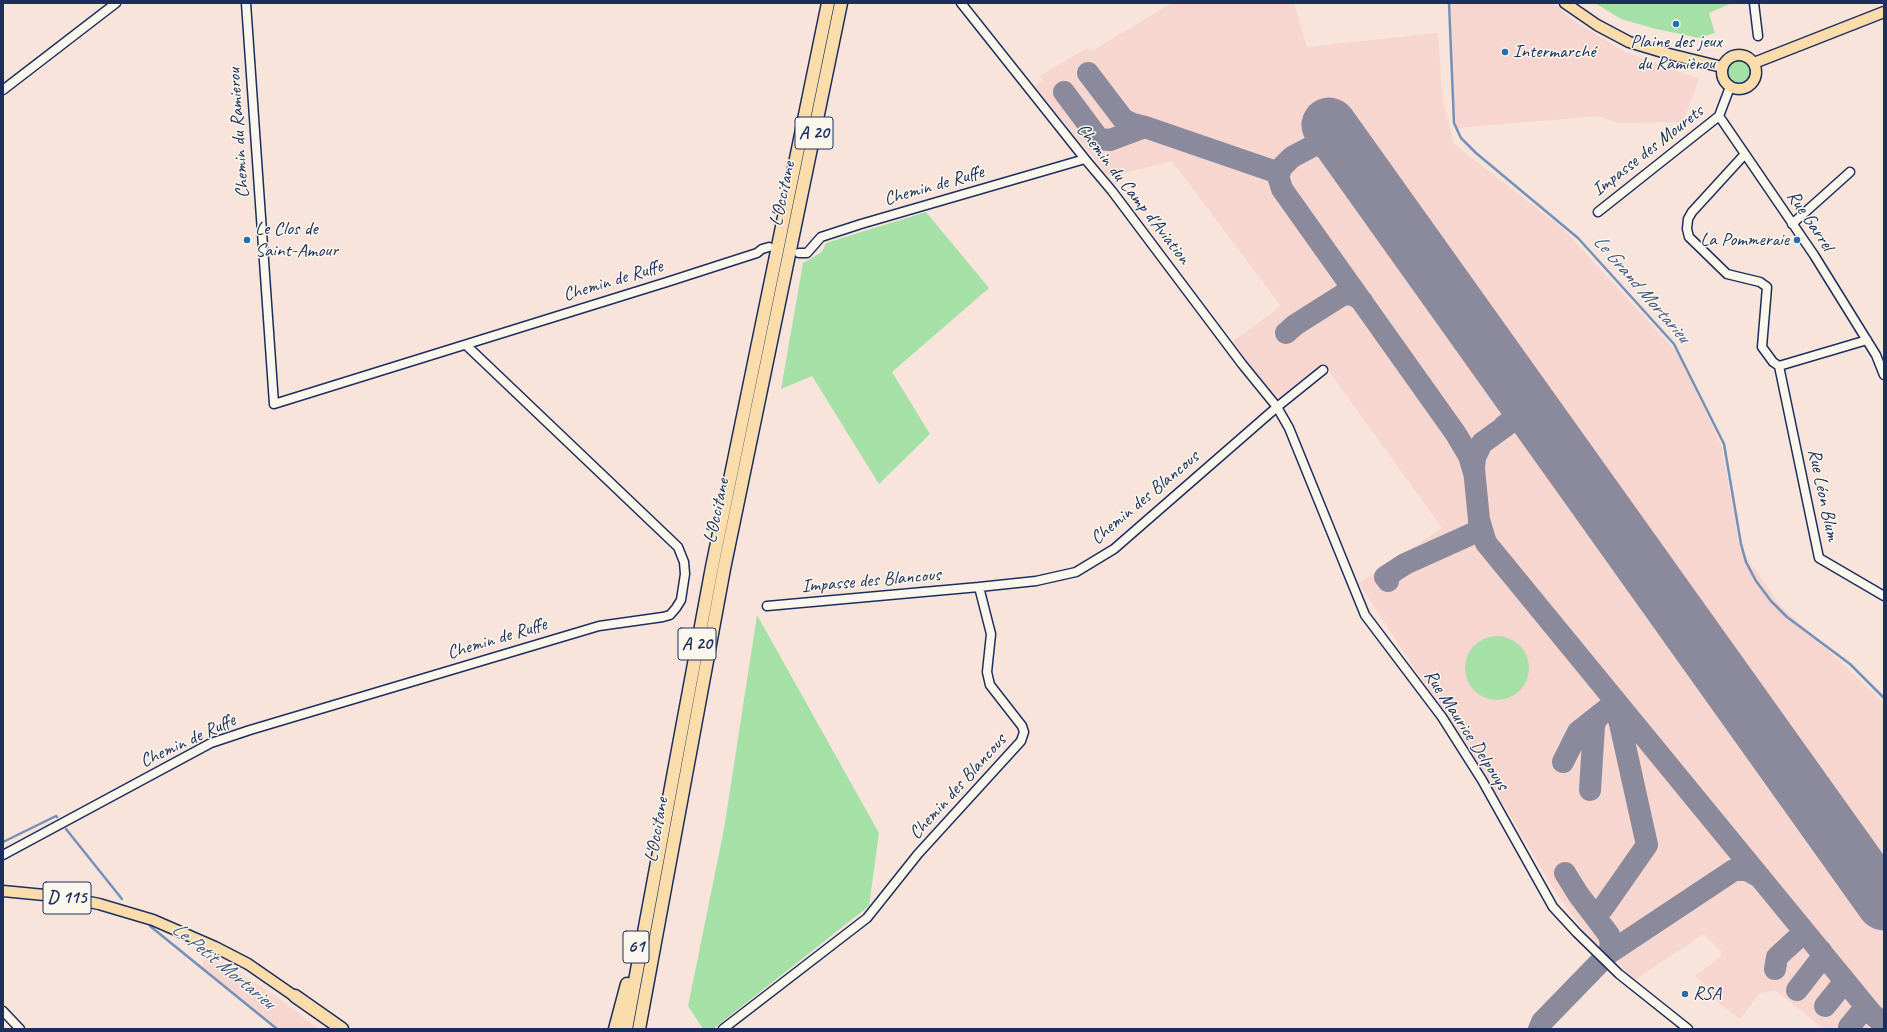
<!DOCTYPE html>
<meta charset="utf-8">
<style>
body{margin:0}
#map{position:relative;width:1887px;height:1032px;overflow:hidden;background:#f8e4db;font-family:Caveat,sans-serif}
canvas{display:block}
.frame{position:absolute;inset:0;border:4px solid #1b2f5e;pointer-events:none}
</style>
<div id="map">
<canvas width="1887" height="1032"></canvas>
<div class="frame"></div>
</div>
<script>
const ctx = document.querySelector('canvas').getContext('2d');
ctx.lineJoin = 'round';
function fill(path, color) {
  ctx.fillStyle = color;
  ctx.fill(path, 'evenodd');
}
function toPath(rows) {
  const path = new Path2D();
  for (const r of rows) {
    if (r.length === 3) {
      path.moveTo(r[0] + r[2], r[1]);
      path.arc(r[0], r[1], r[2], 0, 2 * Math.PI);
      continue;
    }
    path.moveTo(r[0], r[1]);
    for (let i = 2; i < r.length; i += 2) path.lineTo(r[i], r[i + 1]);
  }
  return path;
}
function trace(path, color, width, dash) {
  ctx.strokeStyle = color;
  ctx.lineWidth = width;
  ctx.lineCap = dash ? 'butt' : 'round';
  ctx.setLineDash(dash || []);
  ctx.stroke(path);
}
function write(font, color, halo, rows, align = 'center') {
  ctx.font = font + ' Caveat,sans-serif';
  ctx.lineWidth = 3;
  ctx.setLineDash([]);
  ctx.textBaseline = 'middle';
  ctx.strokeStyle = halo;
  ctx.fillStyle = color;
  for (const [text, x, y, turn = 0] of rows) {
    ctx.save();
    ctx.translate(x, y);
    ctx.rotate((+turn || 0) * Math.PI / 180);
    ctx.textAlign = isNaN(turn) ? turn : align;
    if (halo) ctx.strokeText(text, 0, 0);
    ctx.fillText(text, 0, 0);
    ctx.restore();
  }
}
const built = toPath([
 [1172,3,1294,3,1307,47,1438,33,1442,96,1454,144,1563,229,1681,357,1722,448,1740,548,1780,605,1884,703,1884,1029,1824,1029,1775,990,1760,993,1740,1019,1710,996,1714,991,1695,976,1719,958,1722,952,1704,934,1634,980,1624,970,1619,962,1588,937,1551,885,1510,815,1359,583,1442,528,1323,363,1276,400,1232,342,1281,306,1172,161,1109,177,1034,86,1043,81,1040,76,1087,48,1090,52],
 [1448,3,1554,3,1571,19,1623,51,1699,79,1683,122,1619,123,1599,116,1456,128],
 [204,954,229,966,275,996,319,1029,276,1029,202,969]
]);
const green = toPath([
 [1595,3,1732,3,1709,13,1715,33,1699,38,1656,29,1621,19],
 [1739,72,13],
 [926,212,989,288,892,372,930,434,879,484,812,376,781,389,803,263,822,252,826,243],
 [757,615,879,833,869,906,713,1029,703,1029,688,1006,724,829],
 [1497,668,32]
]);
const stream = toPath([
 [1449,3,1454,123,1461,138,1476,153,1578,238,1674,344,1724,444,1741,544,1746,562,1756,581,1771,601,1787,617,1850,664,1884,698],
 [66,829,122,899],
 [3,842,56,816,57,817],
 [150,926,277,1029]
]);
const taxiway = toPath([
 [1088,73,1123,119,1133,124,1145,127],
 [1064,92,1099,139,1110,140,1145,127,1273,171,1278,172,1280,171],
 [1365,176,1344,152,1337,146,1327,144,1313,146,1292,157,1282,167,1278,176,1282,189,1456,434,1469,456,1474,473],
 [1286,333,1295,325,1344,294,1354,295,1362,301],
 [1504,426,1512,420,1517,409,1513,383],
 [1564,455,1541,425,1528,419,1511,422,1482,443,1475,457,1474,469,1479,520,1486,543,1872,1014,1884,1024],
 [1388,581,1385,577,1405,564,1476,532,1479,527,1479,520],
 [1563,762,1578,732,1616,702],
 [1590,790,1594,726,1596,720,1601,714],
 [1565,873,1578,894,1609,935,1611,944,1609,953],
 [1603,908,1647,845,1619,719,1614,713,1614,707],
 [1775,969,1777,957,1801,935,1801,927],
 [1797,990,1821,959,1821,951],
 [1825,1006,1842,985,1843,978],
 [1849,1027,1863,1010,1862,1002],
 [1539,1029,1542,1022,1609,953,1734,870,1747,870,1760,877]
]);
const runway = toPath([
 [1329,125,1884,903]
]);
const minor = toPath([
 [246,3,274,404,667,282,757,253,762,249,769,247],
 [961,3,1085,159,1112,191,1242,364,1277,407,1289,428,1365,615,1442,717,1482,780,1553,907,1577,933,1619,974,1688,1029],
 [1754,3,1758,36],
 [3,90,116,3],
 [1719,116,1814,255,1876,355,1884,375],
 [1745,154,1692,212,1688,219,1687,229,1689,237,1727,274,1760,282,1767,287,1762,347,1773,362,1779,366],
 [1598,212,1719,116,1730,87],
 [1792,224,1850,172],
 [799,253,807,253,821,237,861,224,1085,159],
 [1867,340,1779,366,1819,558,1884,596],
 [767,606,979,587],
 [3,855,211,743,250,730,599,626,663,617,670,615,676,608,681,600,685,574,684,562,678,547,466,345],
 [3,1011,20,1029],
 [723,1029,867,918,918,854,1021,741,1024,732,1022,726,990,685,987,672,991,634,979,587,1036,581,1076,572,1114,549,1277,407,1323,370]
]);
const major = toPath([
 [1565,3,1597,25,1629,42,1669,54,1722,67],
 [1739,72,17],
 [1754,63,1884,12],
 [3,891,65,897,99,904,153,920,215,947,248,964,300,1000]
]);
const highway = toPath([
 [295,996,342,1029],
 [615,1029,627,984],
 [626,1029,712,567,828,3],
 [639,1029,724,569,841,3]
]);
const markers = [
 [1676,24,4,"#1f6fb2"],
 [1505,52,4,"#1f6fb2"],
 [247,240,4,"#1f6fb2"],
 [1797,240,4,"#1f6fb2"],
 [1685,994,4,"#1f6fb2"]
];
const shields = [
 [814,133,38],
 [697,644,38],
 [67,898,48],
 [636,947,26]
];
const shieldNames = [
 ["A 20",814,133],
 ["A 20",697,644],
 ["D 115",67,898],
 ["61",636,947]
];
const poiNames = [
 ["Plaine des jeux",1676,42,"center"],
 ["du Ramièrou",1676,64,"center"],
 ["Intermarché",1513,52],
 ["Le Clos de",255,229],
 ["Saint-Amour",255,251],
 ["La Pommeraie",1789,240,"right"],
 ["RSA",1693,994]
];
const streetNames = [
 ["Chemin du Ramierou",239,133,-94],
 ["Impasse des Mourets",1648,151,-38],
 ["Chemin de Ruffe",934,186,-16],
 ["L'Occitane",783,194,-78],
 ["Chemin du Camp d'Aviation",1133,194,52],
 ["Rue Garrel",1810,221,56],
 ["Chemin de Ruffe",613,281,-17],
 ["Rue Léon Blum",1823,495,78],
 ["Chemin des Blancous",1145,498,-40],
 ["L'Occitane",717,511,-78],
 ["Impasse des Blancous",871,581,-5],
 ["Chemin de Ruffe",497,639,-17],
 ["Rue Maurice Delpouys",1466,730,57],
 ["Chemin de Ruffe",188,741,-25],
 ["Chemin des Blancous",958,787,-48],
 ["L'Occitane",657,830,-80]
];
const waterNames = [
 ["Le Grand Mortarieu",1641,289,49],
 ["Le Petit Mortarieu",223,966,39]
];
fill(built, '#f6d6cf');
fill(green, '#a5e1a7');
trace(stream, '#7391b9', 2.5);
trace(taxiway, '#8a8a9c', 22);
trace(runway, '#8a8a9c', 55);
trace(minor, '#1b2f5e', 11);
trace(major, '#1b2f5e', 13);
trace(highway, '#1b2f5e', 15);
trace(minor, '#fbf7ec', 8);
trace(major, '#fbddab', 10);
trace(highway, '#fbddab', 12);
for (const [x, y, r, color] of markers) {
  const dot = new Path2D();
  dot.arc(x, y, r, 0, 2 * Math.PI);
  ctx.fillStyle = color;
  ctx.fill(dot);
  trace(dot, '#fbf7ec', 1.5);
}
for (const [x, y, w] of shields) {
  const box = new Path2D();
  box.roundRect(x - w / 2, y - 16, w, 32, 3);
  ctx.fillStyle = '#fbf7ec';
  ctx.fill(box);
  trace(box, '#1b2f5e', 1);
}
write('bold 18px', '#1b2f5e', null, shieldNames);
write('19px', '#1b2f5e', '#fbf7ec', poiNames, 'left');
write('19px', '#1b2f5e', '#fbf7ec', streetNames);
write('italic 20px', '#405884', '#fbf7ec', waterNames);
</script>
